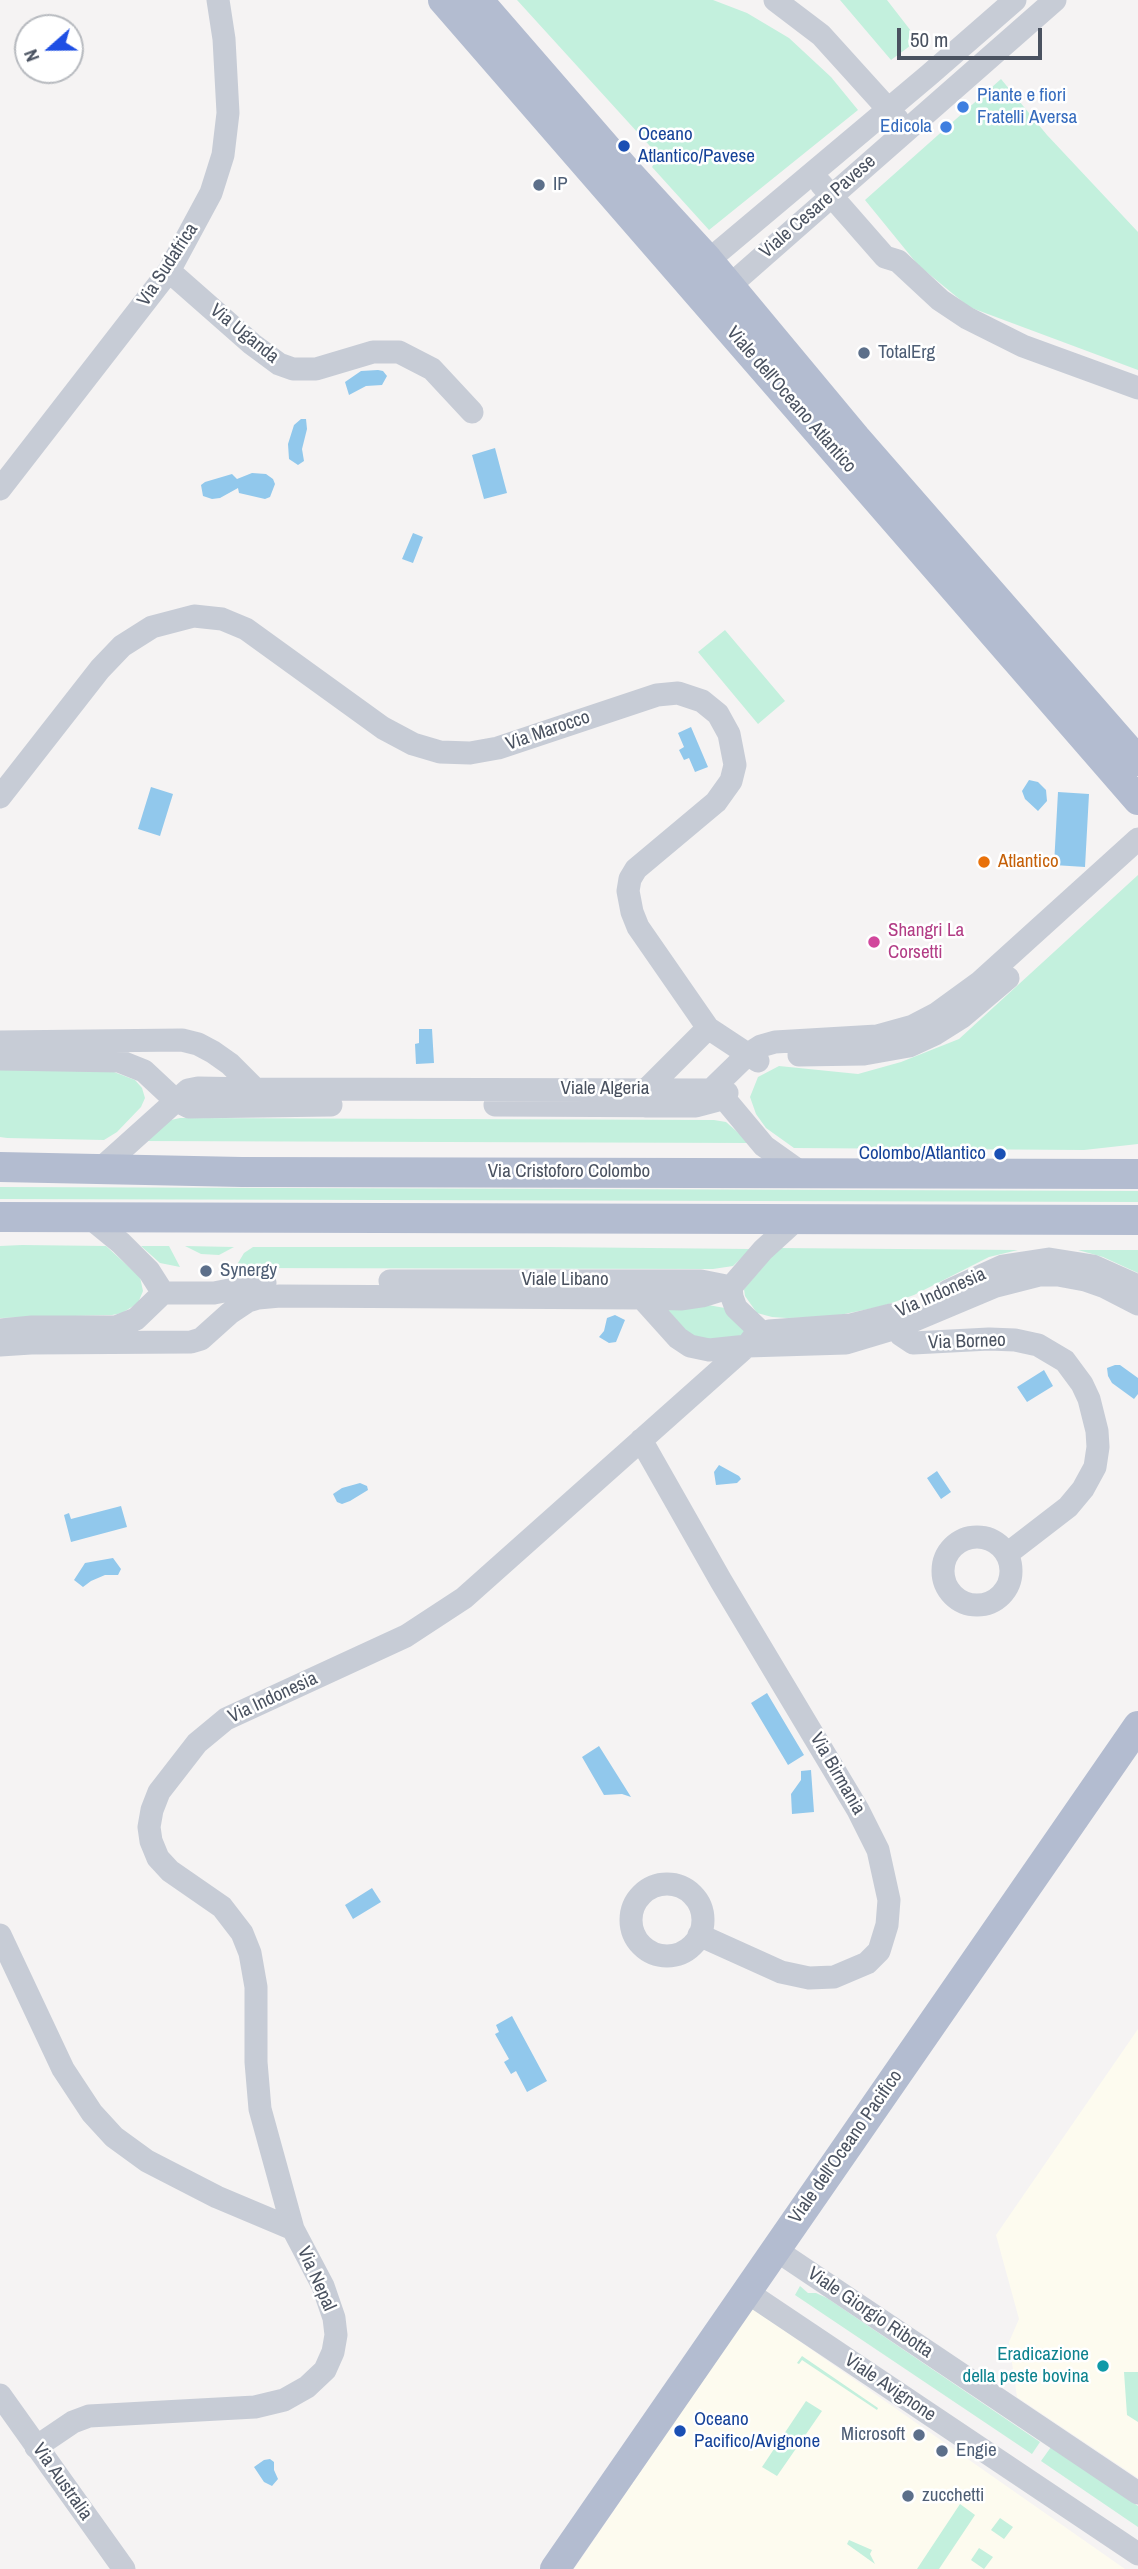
<!DOCTYPE html>
<style>
body{margin:0}
#map{position:relative;width:1138px;height:2569px;overflow:hidden;background:#f5f3f3;font-family:"Archivo Narrow",sans-serif}
canvas{display:block}
.north{position:absolute;left:14px;top:14px;width:70px;height:70px;box-sizing:border-box;background:#fff;border:2px solid #b7babf;border-radius:50%;rotate:249deg;font-size:19px;font-weight:700;line-height:28px;text-align:center;color:#4a5260}
.north::after{content:'';display:block;margin:auto;width:24px;height:32px;background:#1e4fe4;clip-path:polygon(50% 0,100% 100%,50% 72%,0 100%)}
.scale{position:absolute;left:897px;top:28px;width:145px;height:32px;box-sizing:border-box;border:4px solid #4a5260;border-top:0;padding-left:9px;font-size:21px;line-height:24px;white-space:nowrap;color:#4a5260;-webkit-text-stroke:5px #fff;paint-order:stroke}
</style>
<div id="map">
<canvas width="1138" height="2569"></canvas>
<div class="north">N</div>
<div class="scale">50 m</div>
</div>
<script>
const ctx = document.querySelector('canvas').getContext('2d');
ctx.lineJoin = 'round';
function fill(path, color) {
  ctx.fillStyle = color;
  ctx.fill(path, 'evenodd');
}
function toPath(rows) {
  const path = new Path2D();
  for (const r of rows) {
    if (r.length === 3) {
      path.moveTo(r[0] + r[2], r[1]);
      path.arc(r[0], r[1], r[2], 0, 2 * Math.PI);
      continue;
    }
    path.moveTo(r[0], r[1]);
    for (let i = 2; i < r.length; i += 2) path.lineTo(r[i], r[i + 1]);
  }
  return path;
}
function trace(path, color, width, dash) {
  ctx.strokeStyle = color;
  ctx.lineWidth = width;
  ctx.lineCap = dash ? 'butt' : 'round';
  ctx.setLineDash(dash || []);
  ctx.stroke(path);
}
function write(font, color, halo, rows, align = 'center') {
  ctx.font = font + ' "Archivo Narrow",sans-serif';
  ctx.lineWidth = 5;
  ctx.setLineDash([]);
  ctx.textBaseline = 'middle';
  ctx.strokeStyle = halo;
  ctx.fillStyle = color;
  for (const [text, x, y, turn = 0] of rows) {
    ctx.save();
    ctx.translate(x, y);
    ctx.rotate((+turn || 0) * Math.PI / 180);
    ctx.textAlign = isNaN(turn) ? turn : align;
    if (halo) ctx.strokeText(text, 0, 0);
    ctx.fillText(text, 0, 0);
    ctx.restore();
  }
}
const commercial = toPath([
 [1138,2029,1138,2478,1017,2397,1009,2342,1019,2319,996,2235],
 [752,2308,1125,2569,574,2569]
]);
const green = toPath([
 [517,0,713,0,747,13,789,38,831,77,858,110,709,230,652,167,659,156],
 [840,0,887,0,918,40,891,60],
 [1001,79,1047,135,1138,232,1138,370,969,307,918,265,865,200],
 [725,630,785,701,758,724,698,652],
 [1138,875,1138,1144,1084,1150,794,1148,766,1128,756,1114,750,1097,758,1077,779,1066,858,1074,901,1062,959,1039],
 [0,1069,114,1072,135,1080,142,1088,145,1098,141,1107,117,1132,104,1140,7,1138,0,1137],
 [180,1118,714,1120,726,1122,750,1143,142,1141,171,1120],
 [0,1187,1138,1191,1138,1202,0,1199],
 [22,1245,106,1246,140,1277,143,1291,138,1303,122,1313,112,1315,0,1318,0,1246],
 [141,1246,169,1246,180,1267,160,1263],
 [185,1246,234,1247,219,1255,201,1254],
 [253,1247,549,1247,751,1249,733,1266,713,1269,235,1268,244,1253],
 [779,1248,1018,1250,989,1257,914,1295,883,1306,830,1317,787,1318,772,1317,757,1313,745,1296,744,1289],
 [1078,1250,1138,1250,1138,1273,1103,1257],
 [702,1304,725,1308,745,1327,745,1336,701,1340,682,1330,665,1306],
 [800,2286,808,2293,816,2293,827,2298,1040,2442,1032,2454,795,2295],
 [802,2356,878,2408,877,2410,802,2360,799,2364,797,2363],
 [1124,2372,1138,2372,1138,2422,1127,2415],
 [806,2401,822,2411,777,2476,762,2467],
 [1051,2447,1138,2506,1138,2527,1041,2461],
 [960,2504,975,2515,939,2569,917,2569],
 [1000,2518,1013,2527,1004,2539,991,2530],
 [849,2540,872,2550,870,2554,875,2564,847,2544],
 [979,2548,993,2557,984,2569,971,2560]
]);
const water = toPath([
 [378,370,383,371,387,376,382,385,366,386,349,395,345,382,361,371],
 [301,419,306,419,307,429,302,449,304,461,298,465,289,459,288,444,294,425],
 [495,448,507,493,484,499,472,455],
 [252,473,266,474,273,479,275,484,270,497,265,499,239,493,238,488,220,498,212,499,203,496,201,485,205,482,232,474,237,479],
 [413,533,423,537,413,563,402,559],
 [691,727,708,767,695,772,689,758,684,760,679,750,684,747,678,733],
 [1029,780,1038,782,1046,790,1047,801,1038,811,1025,799,1022,791],
 [151,787,173,794,160,836,138,829],
 [1058,792,1089,794,1085,867,1054,865],
 [419,1029,432,1029,434,1063,416,1064,415,1044,419,1043],
 [615,1315,625,1320,616,1342,609,1343,599,1337,604,1331,607,1318],
 [1115,1365,1120,1365,1138,1378,1138,1394,1134,1399,1112,1383,1108,1376,1107,1368],
 [1044,1370,1053,1386,1027,1402,1017,1387],
 [719,1465,739,1476,741,1479,737,1483,716,1485,714,1472],
 [937,1471,951,1492,941,1499,927,1478],
 [360,1483,367,1486,368,1490,350,1501,342,1504,337,1502,333,1494,342,1488],
 [121,1506,127,1527,71,1542,64,1515,69,1513,71,1519],
 [113,1558,121,1569,118,1575,105,1575,91,1581,83,1587,74,1580,85,1563],
 [767,1693,804,1755,788,1765,751,1703],
 [599,1746,631,1797,622,1794,604,1795,582,1757],
 [811,1770,814,1812,792,1814,791,1794,801,1780,801,1771],
 [372,1888,381,1902,353,1919,345,1905],
 [512,2016,547,2081,527,2092,516,2071,511,2074,504,2062,509,2059,495,2034,499,2032,496,2025],
 [270,2459,274,2462,274,2470,278,2479,272,2486,264,2482,254,2467,264,2460]
]);
const minor = toPath([
 [775,0,821,35,898,120],
 [821,184,885,257,898,261,940,300,967,318,1023,346,1138,388],
 [697,270,929,75,1015,0],
 [169,271,252,344,279,364,293,369,316,369,373,352,399,352,432,369,472,412],
 [718,296,1055,0],
 [0,489,169,271,211,193,223,155,228,113,224,39,218,0],
 [0,797,100,669,122,646,152,627,194,616,222,619,246,629,383,728,413,744,440,752,470,753,498,748,657,695,678,693,702,701,718,714,729,734,735,765,731,781,716,802,636,869,630,879,628,891,632,912,638,927,708,1028,647,1089,646,1106],
 [708,1028,758,1061],
 [0,1042,182,1040,198,1044,213,1052,230,1064,255,1089,711,1090,747,1055,761,1046,775,1042,877,1036,913,1026,936,1014,980,982,1138,839],
 [799,1055,864,1054,909,1046,935,1034,962,1017,1008,978],
 [0,1059,119,1061,144,1071,175,1100,189,1107,331,1105],
 [712,1091,723,1097,764,1146,802,1173],
 [495,1105,696,1106,715,1101,727,1093],
 [99,1170,188,1090,198,1088,255,1089],
 [88,1216,121,1243,149,1271,163,1293],
 [390,1281,701,1281,731,1287,732,1297,736,1308,759,1330],
 [642,1291,642,1298,682,1299,702,1296,731,1287,763,1250,797,1219],
 [948,1291,1003,1266,1049,1259,1093,1266,1138,1286],
 [891,1315,901,1335,913,1343,989,1339,1015,1340,1038,1345,1065,1361,1082,1384,1089,1399,1097,1431,1098,1447,1095,1467,1083,1489,1068,1507,1007,1554],
 [0,1330,32,1327,116,1327,136,1319,163,1293,214,1293,265,1283],
 [769,1331,851,1325,891,1315],
 [0,1345,31,1343,191,1342,201,1339,230,1313,248,1301,258,1298,280,1296,642,1298,678,1338,690,1346,709,1350,747,1346,846,1343,896,1328,996,1286,1039,1275,1058,1275,1085,1280,1105,1287,1138,1304],
 [641,1440,721,1581,858,1810,878,1850,889,1900,887,1925,879,1951,867,1963,834,1977,809,1978,781,1972,699,1935],
 [977,1571,34],
 [667,1920,36],
 [0,1935,63,2069,92,2113,114,2137,147,2161,217,2197,293,2229,323,2286,334,2318,336,2335,333,2352,325,2370,307,2387,284,2400,255,2407,89,2416,73,2422,36,2447],
 [293,2229,260,2109,256,2062,256,1987,250,1953,242,1933,222,1907,170,1871,158,1858,151,1841,149,1827,152,1810,159,1792,197,1743,226,1719,406,1636,464,1598,747,1346,759,1330],
 [776,2250,1138,2493],
 [747,2292,1138,2554],
 [0,2395,124,2569]
]);
const major = toPath([
 [443,0,1138,800],
 [478,0,630,175,708,260,856,438,1138,761],
 [0,1167,242,1172,1138,1174],
 [0,1217,1138,1220],
 [555,2569,1138,1726]
]);
const markers = [
 [963,107,7,"#3f7fe0"],
 [946,127,7,"#3f7fe0"],
 [624,146,7,"#1a4fb4"],
 [539,185,7,"#5c6f8a"],
 [864,353,7,"#5c6f8a"],
 [984,862,7,"#e8710a"],
 [874,942,7,"#d1479c"],
 [1000,1154,7,"#1a4fb4"],
 [206,1271,7,"#5c6f8a"],
 [1103,2366,7,"#0f9aa8"],
 [680,2431,7,"#1a4fb4"],
 [919,2435,7,"#5c6f8a"],
 [942,2451,7,"#5c6f8a"],
 [908,2496,7,"#5c6f8a"]
];
const shopNames = [
 ["Piante e fiori",977,96],
 ["Fratelli Aversa",977,118],
 ["Edicola",932,127,"right"]
];
const transitNames = [
 ["Oceano",638,135],
 ["Atlantico/Pavese",638,157],
 ["Colombo/Atlantico",986,1154,"right"],
 ["Oceano",694,2420],
 ["Pacifico/Avignone",694,2442]
];
const serviceNames = [
 ["IP",553,185],
 ["TotalErg",878,353],
 ["Synergy",220,1271],
 ["Microsoft",905,2435,"right"],
 ["Engie",956,2451],
 ["zucchetti",922,2496]
];
const streetNames = [
 ["Viale Cesare Pavese",818,207,-41],
 ["Via Sudafrica",168,265,-57],
 ["Via Uganda",244,334,39],
 ["Viale dell'Oceano Atlantico",791,400,49],
 ["Via Marocco",548,731,-19],
 ["Viale Algeria",605,1089],
 ["Via Cristoforo Colombo",569,1172],
 ["Viale Libano",565,1280],
 ["Via Indonesia",941,1293,-24],
 ["Via Borneo",967,1342,-2],
 ["Via Indonesia",273,1698,-25],
 ["Via Birmania",837,1774,60],
 ["Viale dell'Oceano Pacifico",846,2147,-55],
 ["Via Nepal",316,2279,66],
 ["Viale Giorgio Ribotta",870,2313,34],
 ["Viale Avignone",890,2388,34],
 ["Via Australia",62,2482,55]
];
const foodNames = [
 ["Atlantico",998,862]
];
const hotelNames = [
 ["Shangri La",888,931],
 ["Corsetti",888,953]
];
const cultureNames = [
 ["Eradicazione",1089,2355],
 ["della peste bovina",1089,2377]
];
fill(commercial, '#fdfbef');
fill(green, '#c3f0dd');
fill(water, '#91c8ec');
trace(minor, '#c7ccd6', 23);
trace(major, '#b3bcd0', 30);
for (const [x, y, r, color] of markers) {
  const dot = new Path2D();
  dot.arc(x, y, r, 0, 2 * Math.PI);
  ctx.fillStyle = color;
  ctx.fill(dot);
  trace(dot, '#fff', 2.5);
}
write('19px', '#366cbe', '#fff', shopNames, 'left');
write('19px', '#164399', '#fff', transitNames, 'left');
write('19px', '#4e5e75', '#fff', serviceNames, 'left');
write('19px', '#4a5260', '#fff', streetNames);
write('19px', '#c56008', '#fff', foodNames, 'left');
write('19px', '#b23c85', '#fff', hotelNames, 'left');
write('19px', '#0d838f', '#fff', cultureNames, 'right');
</script>
